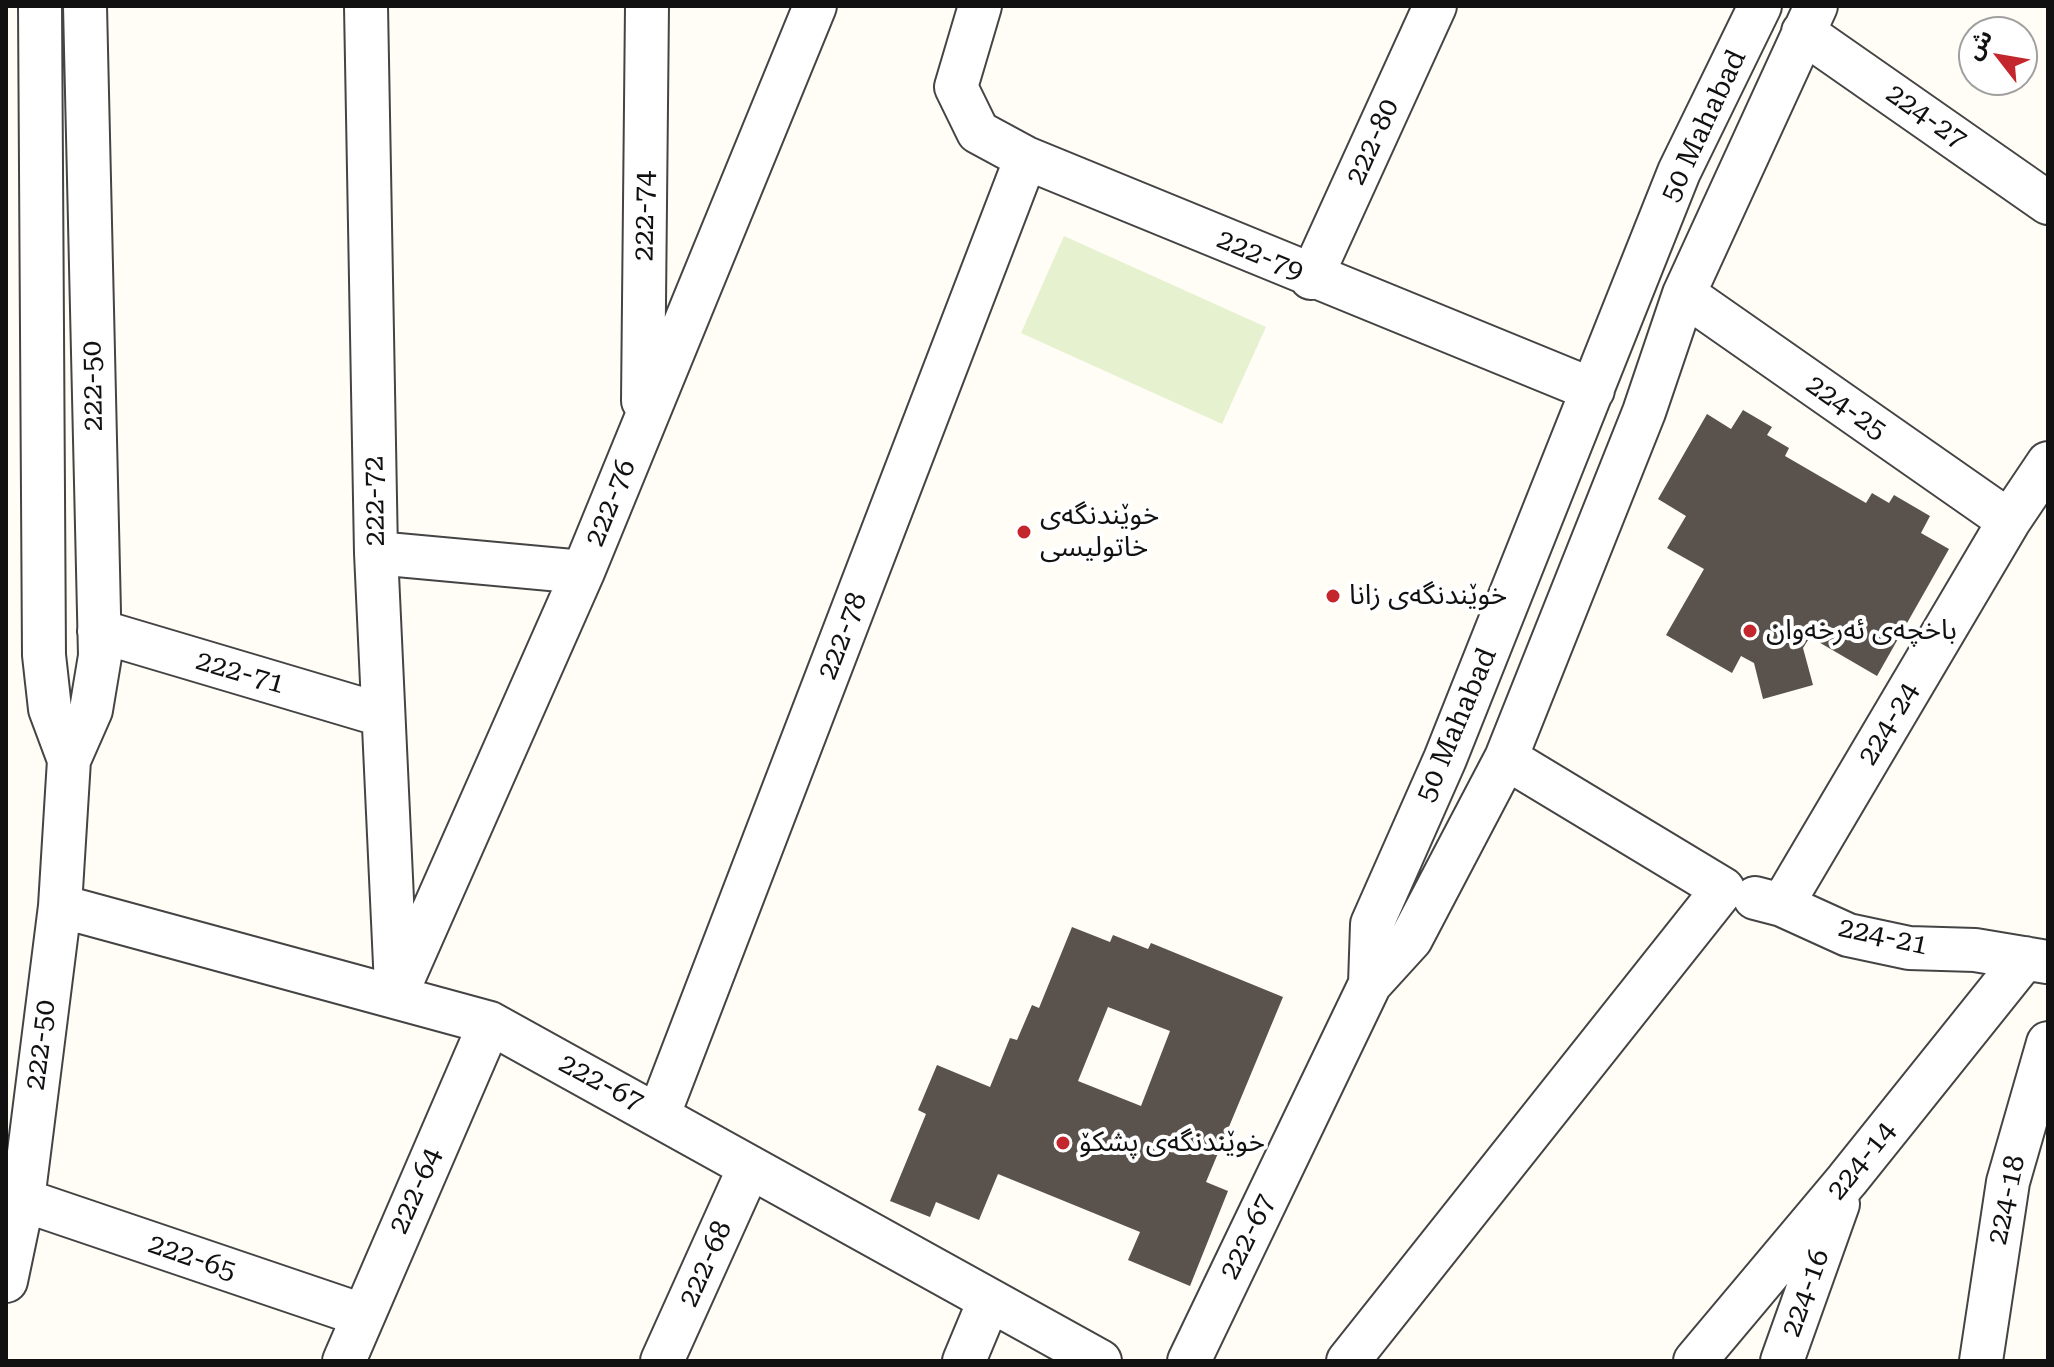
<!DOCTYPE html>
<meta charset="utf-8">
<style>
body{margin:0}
#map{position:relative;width:2054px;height:1367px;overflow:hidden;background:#fffdf5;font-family:"Roboto Serif","Noto Sans Arabic",serif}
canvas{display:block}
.frame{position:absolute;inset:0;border:8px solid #111;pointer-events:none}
.north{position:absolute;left:1958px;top:16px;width:80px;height:80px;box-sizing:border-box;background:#fff;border:2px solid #a0a0a0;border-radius:50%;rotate:301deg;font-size:22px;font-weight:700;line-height:32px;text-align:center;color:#111}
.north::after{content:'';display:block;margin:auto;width:28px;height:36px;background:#c4262e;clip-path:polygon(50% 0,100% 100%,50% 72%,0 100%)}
</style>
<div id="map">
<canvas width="2054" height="1367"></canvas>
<div class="frame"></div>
<div class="north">ش</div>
</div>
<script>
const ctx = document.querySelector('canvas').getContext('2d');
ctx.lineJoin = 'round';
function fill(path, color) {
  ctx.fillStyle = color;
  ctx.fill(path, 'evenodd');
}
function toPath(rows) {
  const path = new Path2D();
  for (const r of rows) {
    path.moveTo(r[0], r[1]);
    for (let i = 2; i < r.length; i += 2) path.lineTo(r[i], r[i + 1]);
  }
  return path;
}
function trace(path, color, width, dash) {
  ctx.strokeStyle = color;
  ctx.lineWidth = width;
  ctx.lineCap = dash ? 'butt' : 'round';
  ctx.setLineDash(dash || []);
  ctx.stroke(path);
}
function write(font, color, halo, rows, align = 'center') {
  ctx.font = font + ' "Roboto Serif","Noto Sans Arabic",serif';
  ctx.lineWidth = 8;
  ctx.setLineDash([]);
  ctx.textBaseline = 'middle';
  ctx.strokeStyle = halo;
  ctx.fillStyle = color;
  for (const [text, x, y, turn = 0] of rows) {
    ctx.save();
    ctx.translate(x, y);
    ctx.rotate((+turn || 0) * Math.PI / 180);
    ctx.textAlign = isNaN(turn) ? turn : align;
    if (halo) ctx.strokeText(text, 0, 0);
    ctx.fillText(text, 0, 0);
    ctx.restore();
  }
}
const pitch = toPath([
 [1064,236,1266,327,1222,424,1021,333]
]);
const building = toPath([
 [1743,410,1772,427,1767,435,1789,448,1785,456,1866,503,1872,493,1889,503,1894,495,1930,516,1921,533,1949,549,1877,676,1810,637,1803,648,1813,685,1763,699,1754,663,1741,656,1732,673,1666,635,1704,569,1667,548,1686,516,1658,499,1707,414,1731,429],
 [1072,927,1110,942,1113,935,1148,949,1151,943,1283,997,1206,1182,1228,1191,1190,1286,1128,1260,1140,1232,998,1174,979,1220,936,1202,930,1217,890,1201,926,1114,918,1110,937,1065,990,1087,1010,1038,1017,1040,1032,1005,1039,1008],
 [1108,1007,1170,1031,1141,1106,1078,1081]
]);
const minor = toPath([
 [40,6,44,655,50,709,69,760],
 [366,6,376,553,396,986],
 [980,6,956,87,978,132,1026,158,1593,390],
 [1803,32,2048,203],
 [1311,278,1435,6],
 [1684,294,2009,521],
 [643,401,647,6],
 [376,553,583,572],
 [99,631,382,715],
 [1755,898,1782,905,1848,935,1909,948,1975,950,2047,962],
 [1782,905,2009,521,2048,463],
 [60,906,490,1023,1100,1361],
 [1370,984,1372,924,1445,759,1679,172,1760,6],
 [396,995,583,572,815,6],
 [659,1114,1026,158],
 [23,1200,362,1315],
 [6,1281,23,1200,60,906,69,760,91,710,100,656,85,6],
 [344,1361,490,1023],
 [662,1361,749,1168],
 [964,1361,989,1301],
 [1189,1361,1370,984,1411,939,1506,758,1644,412,1684,294,1816,6],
 [1348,1361,1723,889,1506,758],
 [1695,1361,1847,1180,2025,958],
 [1782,1361,1838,1204],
 [1981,1361,2008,1182,2048,1043]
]);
const markers = [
 [1024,532,8,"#c4262e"],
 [1333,596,8,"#c4262e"],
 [1750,631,8,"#c4262e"],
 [1063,1143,8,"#c4262e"]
];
const streetNames = [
 ["224-27",1926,117,35],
 ["50 Mahabad",1704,126,-65],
 ["222-80",1373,142,-66],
 ["222-74",645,216,-89],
 ["222-79",1260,256,23],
 ["222-50",93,386,-91],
 ["224-25",1846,408,35],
 ["222-72",375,501,-91],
 ["222-76",611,503,-68],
 ["222-78",843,636,-69],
 ["222-71",240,673,16],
 ["224-24",1889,724,-59],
 ["50 Mahabad",1457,725,-67],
 ["224-21",1883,937,12],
 ["222-50",41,1045,-83],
 ["222-67",601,1083,28],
 ["224-14",1862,1161,-51],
 ["222-64",416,1191,-66],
 ["224-18",2007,1200,-78],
 ["222-67",1248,1237,-64],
 ["222-65",192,1258,19],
 ["222-68",706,1264,-66],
 ["224-16",1806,1293,-70]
];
const poiNames = [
 ["خوێندنگەی",1040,516],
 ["خاتولیسی",1040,548],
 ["خوێندنگەی زانا",1349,596],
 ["باخچەی ئەرخەوان",1766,631],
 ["خوێندنگەی پشکۆ",1079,1143]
];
fill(pitch, '#e6f2cf');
fill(building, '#5a524d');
trace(minor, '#444', 46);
trace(minor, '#fff', 42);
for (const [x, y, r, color] of markers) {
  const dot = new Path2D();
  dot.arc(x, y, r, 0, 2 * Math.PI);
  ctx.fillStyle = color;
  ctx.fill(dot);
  trace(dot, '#fff', 3);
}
write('28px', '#111', '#fff', streetNames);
write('28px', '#111', '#fff', poiNames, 'left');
</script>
